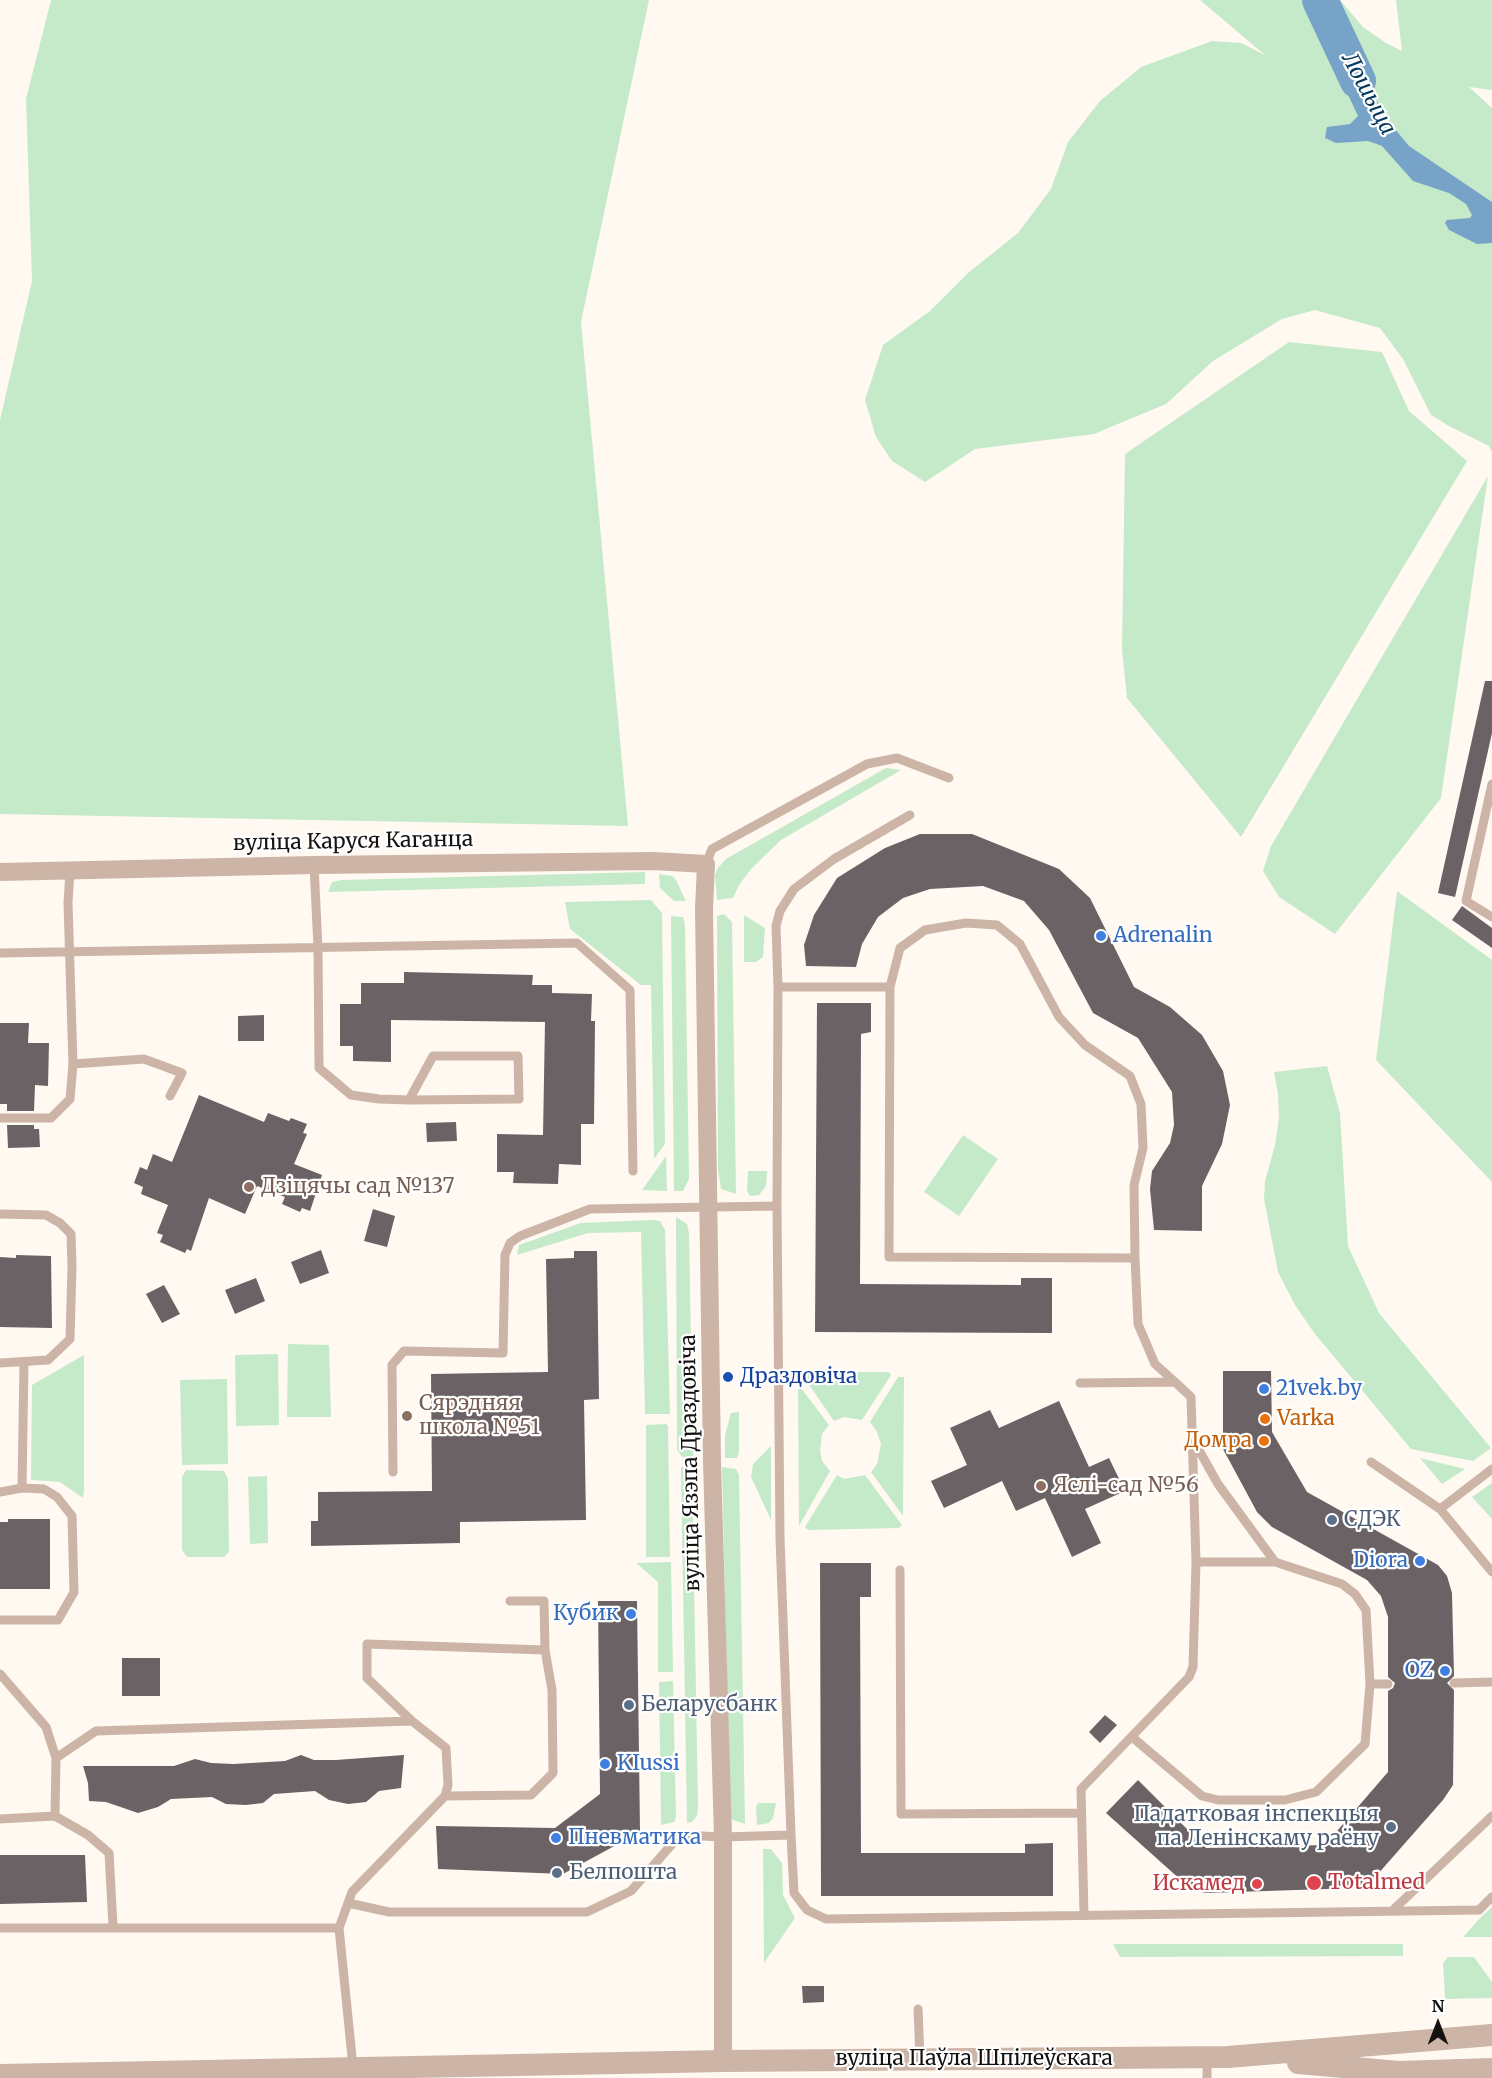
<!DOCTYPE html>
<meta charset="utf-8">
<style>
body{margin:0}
#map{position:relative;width:1492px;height:2078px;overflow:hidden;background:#fff9f1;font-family:Merriweather,serif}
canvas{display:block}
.north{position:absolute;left:1408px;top:1994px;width:60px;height:60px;-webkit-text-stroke:4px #fff;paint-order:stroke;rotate:0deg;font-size:16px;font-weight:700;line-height:24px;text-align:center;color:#141210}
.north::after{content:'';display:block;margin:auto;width:21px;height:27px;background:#141210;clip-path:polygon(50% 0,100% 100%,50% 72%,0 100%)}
</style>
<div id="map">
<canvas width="1492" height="2078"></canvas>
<div class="north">N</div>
</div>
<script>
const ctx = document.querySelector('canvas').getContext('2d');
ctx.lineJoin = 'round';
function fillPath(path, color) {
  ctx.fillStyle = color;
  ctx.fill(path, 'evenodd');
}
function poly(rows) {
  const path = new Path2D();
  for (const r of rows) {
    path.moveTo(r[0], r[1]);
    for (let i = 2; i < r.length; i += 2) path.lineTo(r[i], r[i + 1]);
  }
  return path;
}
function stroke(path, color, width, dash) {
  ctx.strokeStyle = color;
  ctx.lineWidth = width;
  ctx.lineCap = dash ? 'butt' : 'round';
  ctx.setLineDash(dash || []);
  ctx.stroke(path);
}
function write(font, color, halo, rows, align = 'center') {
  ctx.font = font + ' Merriweather,serif';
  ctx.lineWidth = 4.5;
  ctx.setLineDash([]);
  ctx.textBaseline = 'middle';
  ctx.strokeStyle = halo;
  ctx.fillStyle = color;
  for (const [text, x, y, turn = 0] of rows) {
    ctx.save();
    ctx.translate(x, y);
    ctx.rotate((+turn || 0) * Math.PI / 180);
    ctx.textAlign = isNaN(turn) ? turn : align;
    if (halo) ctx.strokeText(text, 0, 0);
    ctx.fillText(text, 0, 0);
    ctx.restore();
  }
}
fillPath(poly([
 [51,0,649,0,581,322,628,826,0,814,0,420,32,281,26,99],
 [1200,0,1340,0,1363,27,1386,43,1402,51,1396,0,1492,0,1492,90,1469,87,1492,108,1492,452,1489,446,1449,426,1431,415,1403,359,1380,328,1315,310,1282,319,1213,361,1166,404,1094,434,975,449,925,482,892,461,876,437,865,400,883,345,930,311,968,273,1018,233,1051,189,1068,142,1100,101,1141,67,1212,41,1241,43,1265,55],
 [1289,342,1382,352,1409,411,1467,461,1241,837,1127,698,1122,650,1125,454],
 [1488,476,1441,798,1335,934,1279,897,1263,871,1271,846],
 [886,768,901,770,781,840,751,869,739,885,733,898,717,900,715,876,717,869,726,859],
 [645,872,645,884,328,892,332,882,342,880],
 [659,874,672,876,676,880,686,901,674,901,660,888],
 [1397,891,1492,960,1492,1182,1376,1060],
 [651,900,662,913,665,1144,654,1159,651,985,641,985,570,929,565,902],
 [724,914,732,922,736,1194,721,1189,718,1170,717,916],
 [744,915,765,928,763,957,756,962,744,962],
 [671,916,683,917,685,925,689,1179,683,1191,674,1191],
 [1327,1066,1340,1113,1348,1246,1379,1313,1491,1448,1473,1461,1411,1449,1315,1334,1295,1305,1278,1272,1264,1199,1265,1181,1275,1145,1279,1117,1278,1094,1274,1072],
 [963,1135,998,1159,959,1216,924,1192],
 [666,1156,667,1191,642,1190],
 [748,1171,767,1171,766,1186,759,1195,750,1196,747,1191],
 [676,1217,687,1224,689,1233,693,1457,682,1457,677,1449],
 [653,1220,660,1221,665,1230,670,1414,645,1414,641,1232,588,1233,517,1255,519,1245,581,1223],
 [288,1344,329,1345,331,1417,287,1417],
 [278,1354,279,1425,236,1426,235,1355],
 [84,1355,84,1490,83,1498,60,1482,31,1480,32,1385],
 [805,1372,889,1372,891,1375,862,1420,844,1417,834,1421,803,1376],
 [898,1377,904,1377,903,1516,871,1472,877,1464,881,1444,877,1432,870,1422],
 [227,1379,228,1464,182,1465,180,1380],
 [798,1384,829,1425,822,1434,820,1451,822,1461,830,1471,799,1526],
 [739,1412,739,1452,737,1458,725,1458,725,1435,731,1413],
 [666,1424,668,1426,670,1557,646,1557,646,1425],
 [771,1446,771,1520,751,1477,753,1464],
 [1420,1458,1465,1469,1442,1484],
 [681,1467,692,1468,698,1807,697,1816,692,1822,687,1823],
 [722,1467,736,1469,739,1475,745,1824,730,1819],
 [186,1470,224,1471,228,1479,229,1552,224,1557,187,1557,182,1550,182,1477],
 [837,1475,844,1479,865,1475,902,1525,899,1528,808,1530,805,1527],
 [267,1476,268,1543,250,1544,248,1477],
 [1492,1483,1492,1519,1472,1497],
 [671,1562,673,1672,658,1672,658,1582,636,1563],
 [673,1681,676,1817,674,1822,661,1825,659,1682],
 [758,1803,776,1803,773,1818,769,1823,757,1825,756,1807],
 [763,1849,771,1849,782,1863,783,1895,795,1918,764,1963],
 [1492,1907,1492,1937,1463,1937,1479,1919],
 [1113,1944,1403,1944,1403,1956,1120,1957],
 [1448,1957,1474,1957,1492,1982,1492,1998,1445,1999,1443,1963]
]), '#c5eaca');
fillPath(poly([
 [1336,37,1341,38,1350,48,1385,117,1409,146,1492,202,1492,243,1477,244,1449,230,1445,223,1447,220,1470,218,1472,215,1466,204,1449,193,1413,181,1382,146,1368,141,1336,143,1325,138,1327,127,1350,124,1358,116,1329,54,1329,42]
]), '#78a3c8');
stroke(poly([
 [1320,0,1358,81]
]), '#78a3c8', 36);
fillPath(poly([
 [1485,681,1492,681,1492,733,1455,897,1438,893],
 [920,834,972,834,1059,869,1090,898,1134,987,1170,1007,1202,1035,1223,1071,1230,1105,1222,1144,1202,1186,1202,1231,1154,1230,1150,1189,1152,1171,1170,1143,1174,1125,1172,1092,1138,1038,1093,1013,1049,930,1024,901,983,886,930,889,903,898,878,917,862,944,856,967,806,966,804,945,814,915,837,878,885,848],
 [1462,906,1492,928,1492,948,1452,920],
 [404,972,533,975,532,985,552,985,552,993,592,994,591,1021,595,1021,594,1124,581,1124,581,1165,559,1164,558,1184,513,1183,514,1172,497,1172,497,1134,543,1135,545,1022,391,1020,391,1062,353,1061,353,1046,340,1046,340,1004,361,1004,361,983,404,983],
 [817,1003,871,1003,871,1032,861,1034,860,1284,1021,1285,1021,1278,1052,1278,1052,1333,815,1332],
 [264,1015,264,1041,238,1041,238,1016],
 [0,1023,29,1023,28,1043,49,1043,48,1086,35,1085,34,1111,7,1111,7,1104,0,1104],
 [199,1095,264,1122,268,1113,289,1121,291,1118,307,1124,303,1133,307,1134,294,1164,322,1175,310,1211,302,1208,300,1212,282,1204,285,1197,257,1186,245,1214,209,1198,191,1251,187,1249,185,1253,160,1242,163,1235,157,1233,168,1205,141,1194,143,1187,134,1183,140,1167,147,1170,153,1154,172,1162],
 [456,1122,457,1141,427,1142,426,1123],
 [7,1125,34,1125,34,1129,39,1129,40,1147,8,1148],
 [373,1209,395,1216,387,1247,364,1241],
 [321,1250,329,1273,300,1284,291,1262],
 [574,1251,597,1251,599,1399,584,1400,586,1520,460,1522,460,1543,311,1546,311,1521,318,1521,318,1492,432,1491,431,1374,548,1372,546,1259,574,1258],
 [16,1255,51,1256,52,1328,0,1327,0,1257,16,1258],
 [256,1278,265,1301,235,1314,225,1290],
 [164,1285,180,1314,162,1323,146,1294],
 [1223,1371,1271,1371,1272,1432,1307,1492,1438,1565,1447,1576,1452,1593,1454,1676,1447,1683,1454,1690,1453,1785,1443,1800,1377,1875,1356,1888,1206,1893,1192,1890,1106,1813,1138,1780,1206,1848,1325,1845,1388,1772,1388,1691,1393,1688,1395,1683,1388,1677,1388,1617,1381,1596,1367,1580,1272,1527,1257,1512,1223,1449],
 [1059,1401,1089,1467,1109,1458,1125,1491,1085,1509,1101,1543,1072,1557,1045,1498,1016,1511,1002,1481,944,1508,931,1481,967,1465,950,1428,990,1410,999,1428],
 [8,1519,50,1519,50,1589,0,1589,0,1522,8,1522],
 [820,1563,871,1563,871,1597,860,1597,861,1853,1025,1853,1025,1844,1053,1843,1053,1896,821,1896],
 [598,1601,637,1601,640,1832,563,1874,438,1869,436,1826,555,1828,600,1794],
 [122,1658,160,1658,160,1696,122,1696],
 [1105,1715,1117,1725,1100,1743,1089,1732],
 [301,1755,314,1760,336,1760,404,1755,401,1788,379,1791,366,1802,348,1804,329,1800,315,1791,274,1794,263,1803,246,1805,226,1804,212,1797,171,1799,158,1807,138,1813,106,1802,89,1801,88,1783,83,1766,174,1766,195,1759,211,1763,234,1764,285,1761],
 [0,1855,85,1855,87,1902,0,1904],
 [802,1986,824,1986,824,2002,803,2003]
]), '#6a6265');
stroke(poly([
 [1492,784,1466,901,1492,917],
 [706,864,712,849,867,764,897,758,949,778],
 [314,865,318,948,319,1068,351,1095,379,1099,409,1100,519,1099,518,1056,433,1056,409,1100],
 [0,953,577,943,630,990,633,1171],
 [778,987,890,987,889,1257,1135,1258,1134,1185,1143,1148,1141,1104,1130,1076,1085,1045,1059,1017,1020,944,997,925,966,923,925,930,900,948,890,987],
 [73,1064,144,1059,182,1073,170,1096],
 [0,1118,51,1118,70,1099,73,1064,68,903,70,871],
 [777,1206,778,987,776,926,780,911,794,889,834,859,910,815],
 [0,1214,46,1215,60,1223,71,1234,72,1266,70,1339,48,1360,0,1363],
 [1135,1258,1138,1324,1155,1364,1175,1382],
 [1080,1383,1175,1382,1191,1397,1196,1562,1193,1667,1189,1677,1081,1789,1084,1914],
 [1371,1462,1440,1509],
 [1492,1469,1440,1509,1492,1572],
 [393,1472,392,1365,404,1351,503,1353,505,1255,510,1243,520,1236,590,1209,777,1206,780,1538,791,1835,794,1893,807,1910,826,1919,1479,1910,1492,1897],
 [22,1488,24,1362],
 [0,1492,22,1488,44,1489,57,1497,72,1516,74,1592,58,1620,0,1620],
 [1196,1562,1275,1562],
 [900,1570,901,1814,1081,1813],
 [0,1674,46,1727,56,1758],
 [1454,1683,1492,1682],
 [1370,1684,1388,1684],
 [412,1721,367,1678,367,1644,545,1650],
 [1132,1737,1202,1796,1218,1800,1285,1800,1316,1792,1365,1744,1370,1684,1366,1610,1355,1594,1342,1584,1275,1562,1218,1484,1195,1443],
 [445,1796,531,1795,553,1773,552,1690,545,1650,544,1601,510,1601],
 [0,1819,55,1816],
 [348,1903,389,1912,587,1912,631,1891,680,1835,723,1837,791,1835],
 [1392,1911,1492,1816],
 [113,1926,109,1853,88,1835,55,1816,56,1758,96,1731,412,1721,446,1748,448,1785,445,1796,352,1892,339,1928,353,2067],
 [0,1928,339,1928],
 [918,2009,920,2059],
 [1207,2057,1207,2078]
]), '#ccb5a7', 9);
stroke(poly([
 [0,872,314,865,653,861,706,864,704,909,712,1462,723,1837,723,2061]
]), '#ccb5a7', 18);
stroke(poly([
 [1298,2063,1399,2072,1492,2069],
 [0,2075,723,2061,1228,2057,1492,2035]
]), '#ccb5a7', 22);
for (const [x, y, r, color] of [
 [1101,936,6,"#3f7fe0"],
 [249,1187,6,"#8d6e63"],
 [728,1377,6,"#1a4fb4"],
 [1264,1389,6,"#3f7fe0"],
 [407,1416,6,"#8d6e63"],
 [1265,1419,6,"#e8710a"],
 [1264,1441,6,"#e8710a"],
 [1041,1486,6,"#8d6e63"],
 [1332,1520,6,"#5c6f8a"],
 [1420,1561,6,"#3f7fe0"],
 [631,1614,6,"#3f7fe0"],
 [1445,1671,6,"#3f7fe0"],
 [629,1705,6,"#5c6f8a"],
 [605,1764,6,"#3f7fe0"],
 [1391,1827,6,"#5c6f8a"],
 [556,1838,6,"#3f7fe0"],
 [557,1873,6,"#5c6f8a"],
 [1314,1883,8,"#e0444e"],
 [1257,1884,6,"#e0444e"]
]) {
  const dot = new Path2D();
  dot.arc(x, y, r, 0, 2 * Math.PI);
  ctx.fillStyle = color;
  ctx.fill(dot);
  stroke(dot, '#fff', 2);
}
write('21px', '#141210', '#fff', [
 ["вуліца Каруся Каганца",353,842,-1],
 ["вуліца Язэпа Драздовіча",691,1463,-91],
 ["вуліца Паўла Шпілеўскага",974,2059]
]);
write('21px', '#366cbe', '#fff', [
 ["Adrenalin",1113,936],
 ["21vek.by",1276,1389],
 ["Diora",1408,1561,"right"],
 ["Кубик",619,1614,"right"],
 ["OZ",1433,1671,"right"],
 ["KIussi",617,1764],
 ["Пневматика",568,1838]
], 'left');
write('21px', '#785e54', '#fff', [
 ["Дзіцячы сад №137",261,1187],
 ["Сярэдняя",419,1404],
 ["школа №51",419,1428],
 ["Яслі-сад №56",1053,1486]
], 'left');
write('21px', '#164399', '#fff', [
 ["Драздовіча",740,1377]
], 'left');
write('21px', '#c56008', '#fff', [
 ["Varka",1277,1419],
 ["Домра",1252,1441,"right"]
], 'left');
write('21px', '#4e5e75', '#fff', [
 ["СДЭК",1344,1520],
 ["Беларусбанк",641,1705],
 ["Падатковая інспекцыя",1379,1815,"right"],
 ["па Ленінскаму раёну",1379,1839,"right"],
 ["Белпошта",569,1873]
], 'left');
write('21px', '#be3a42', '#fff', [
 ["Totalmed",1328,1883],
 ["Искамед",1245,1884,"right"]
], 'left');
write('italic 22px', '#04395d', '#fff', [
 ["Лошыца",1368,94,62]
]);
</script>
